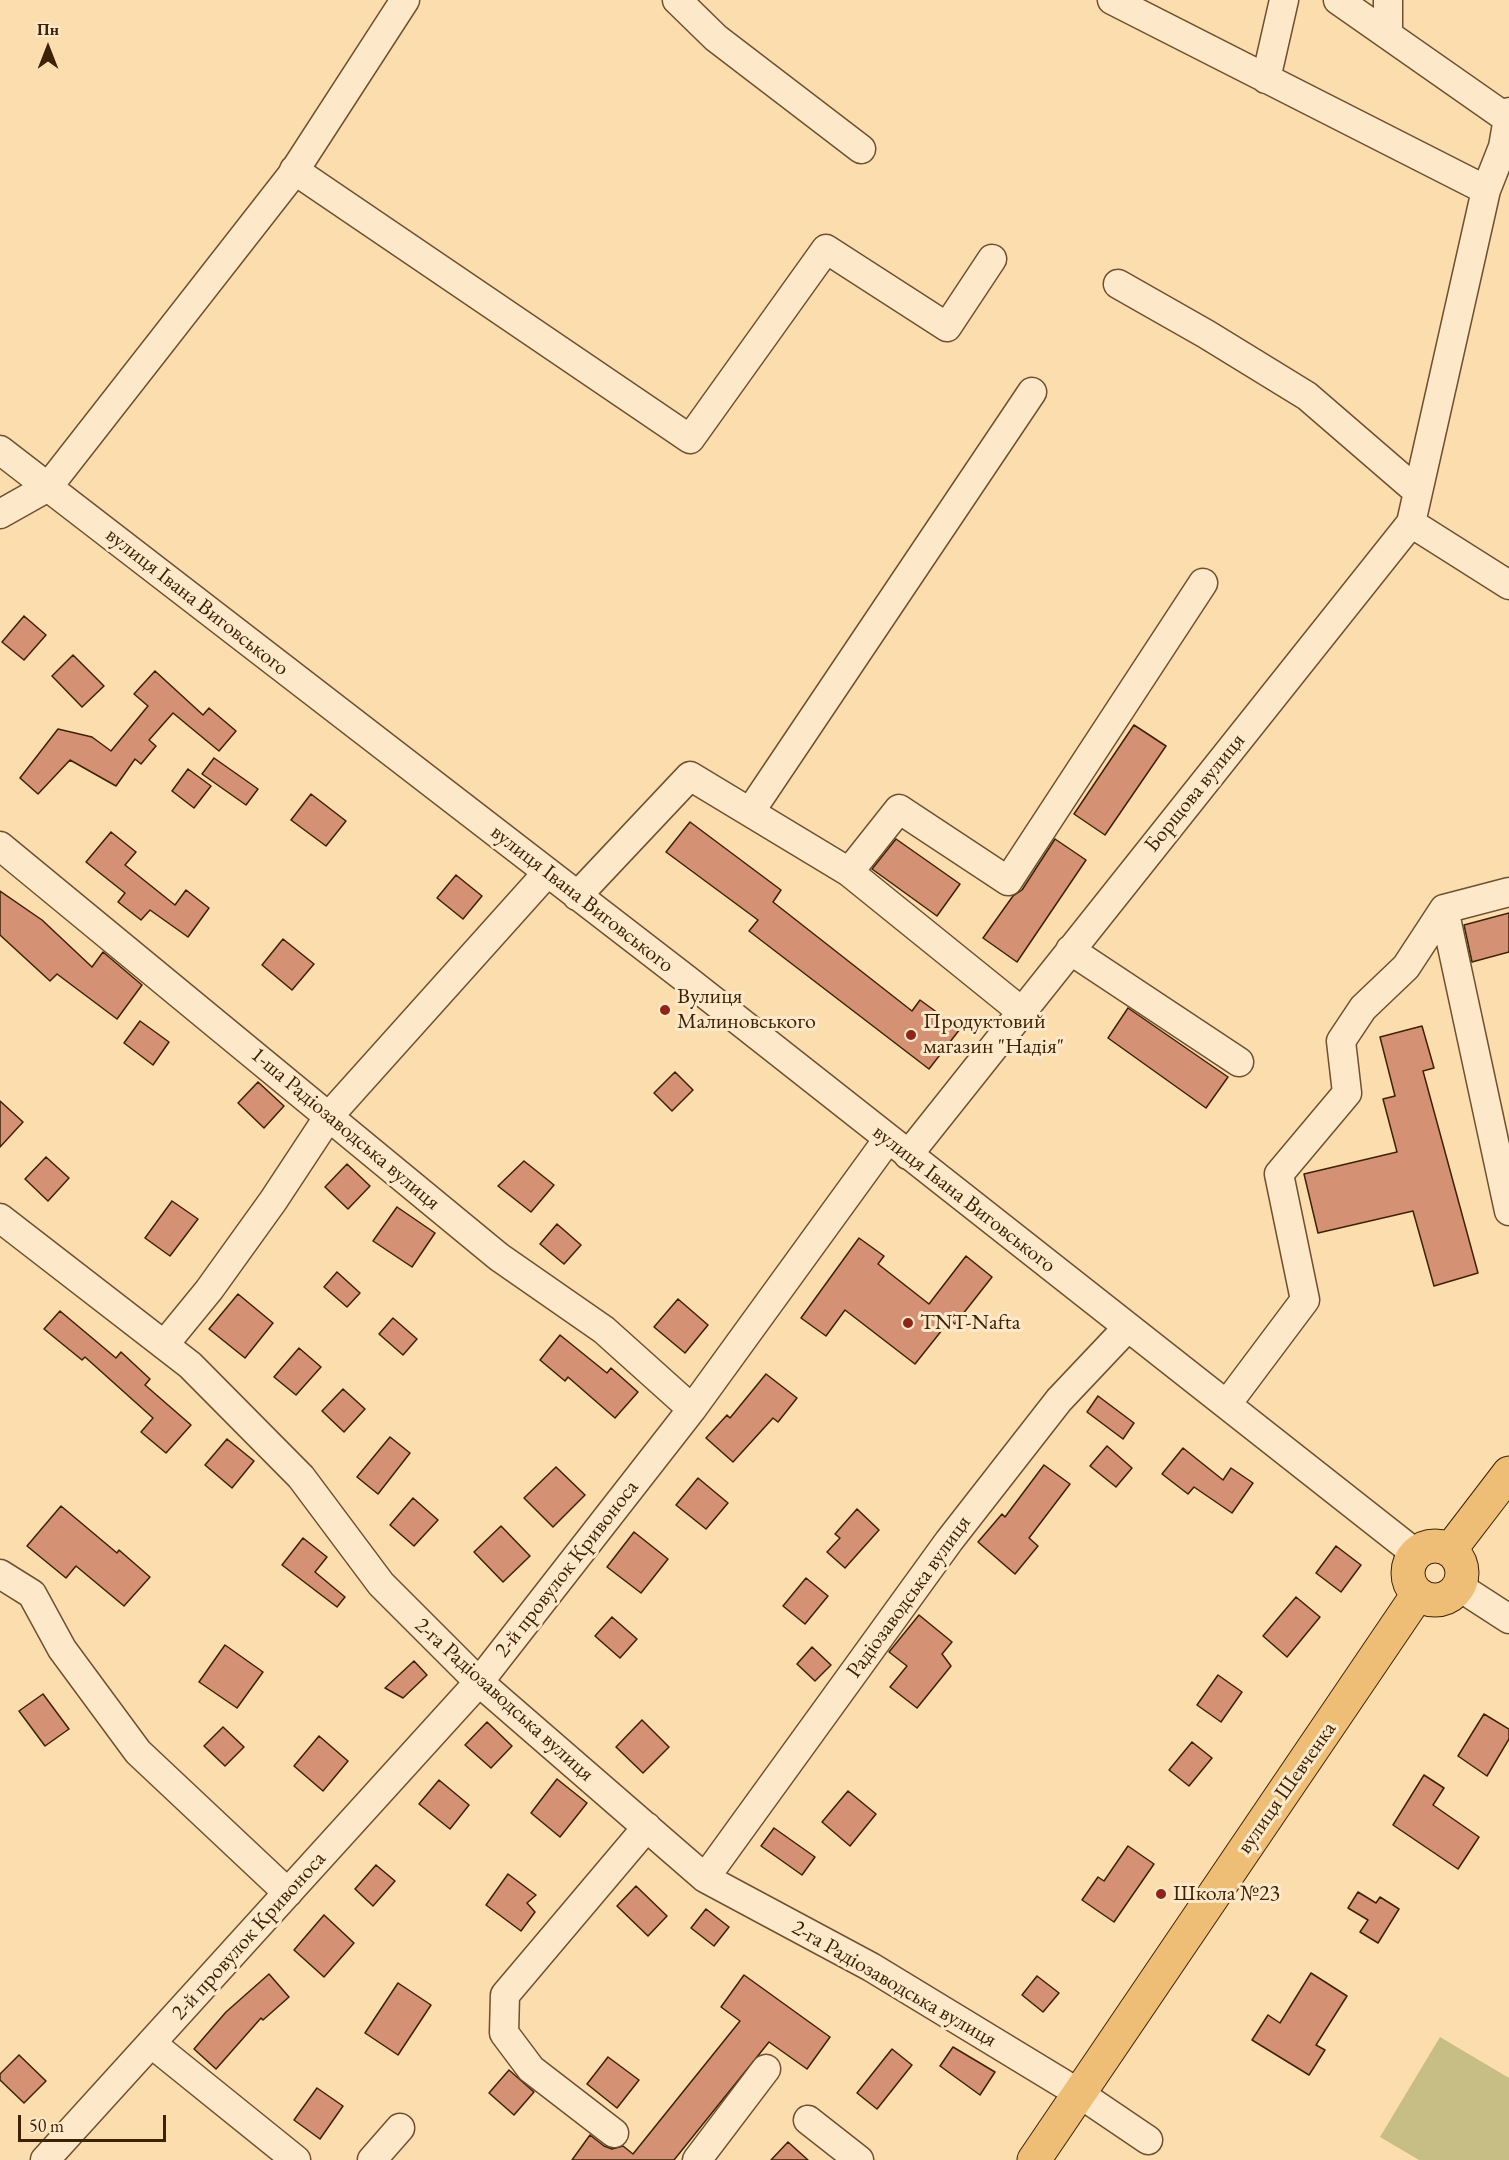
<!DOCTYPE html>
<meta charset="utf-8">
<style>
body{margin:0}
#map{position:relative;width:1509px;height:2160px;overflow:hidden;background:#fcddae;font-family:"EB Garamond",serif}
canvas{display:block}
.north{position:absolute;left:18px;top:18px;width:60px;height:60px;-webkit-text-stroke:4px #fde9ca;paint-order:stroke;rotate:0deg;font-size:16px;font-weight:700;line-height:24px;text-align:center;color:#3e2206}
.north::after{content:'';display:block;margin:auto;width:21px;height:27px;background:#3e2206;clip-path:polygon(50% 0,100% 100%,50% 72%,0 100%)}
.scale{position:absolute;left:18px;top:2115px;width:148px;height:27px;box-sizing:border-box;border:3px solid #3e2206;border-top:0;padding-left:8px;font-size:18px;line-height:21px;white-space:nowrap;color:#3e2206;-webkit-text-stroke:4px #fde9ca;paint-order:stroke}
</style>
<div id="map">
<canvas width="1509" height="2160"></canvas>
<div class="north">Пн</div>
<div class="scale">50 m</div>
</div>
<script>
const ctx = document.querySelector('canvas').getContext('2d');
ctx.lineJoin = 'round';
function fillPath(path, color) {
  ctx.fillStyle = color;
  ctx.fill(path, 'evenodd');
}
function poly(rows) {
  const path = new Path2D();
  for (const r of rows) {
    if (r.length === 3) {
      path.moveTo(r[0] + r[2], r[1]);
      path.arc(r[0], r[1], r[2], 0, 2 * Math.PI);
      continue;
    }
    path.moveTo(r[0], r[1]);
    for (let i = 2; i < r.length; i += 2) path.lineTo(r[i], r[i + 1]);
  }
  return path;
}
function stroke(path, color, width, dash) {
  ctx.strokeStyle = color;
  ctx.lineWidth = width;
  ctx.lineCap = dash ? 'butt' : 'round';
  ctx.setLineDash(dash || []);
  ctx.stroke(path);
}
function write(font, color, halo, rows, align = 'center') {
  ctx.font = font + ' "EB Garamond",serif';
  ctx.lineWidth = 6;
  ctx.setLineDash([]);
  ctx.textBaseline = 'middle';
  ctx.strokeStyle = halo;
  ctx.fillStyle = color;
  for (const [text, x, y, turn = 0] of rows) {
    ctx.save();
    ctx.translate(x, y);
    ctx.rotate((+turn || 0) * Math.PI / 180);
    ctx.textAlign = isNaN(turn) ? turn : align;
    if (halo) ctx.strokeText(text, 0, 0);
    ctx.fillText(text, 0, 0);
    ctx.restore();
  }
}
fillPath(poly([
 [1440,2037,1509,2078,1509,2160,1419,2160,1380,2137]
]), '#c7be85');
const building = poly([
 [24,616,46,635,24,660,2,642,24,616],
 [73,655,104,686,82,707,52,676,73,655],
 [155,671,203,715,209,708,236,731,219,751,173,713,149,740,156,746,141,764,135,759,116,786,70,760,38,794,20,778,58,729,92,737,111,751,148,706,134,694,155,671],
 [1134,725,1166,746,1105,835,1074,814,1134,725],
 [214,758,258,789,246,805,202,774,214,758],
 [188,769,211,786,194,808,172,791,188,769],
 [311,794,346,821,326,846,291,820,311,794],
 [690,822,781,890,773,902,912,1011,920,1000,960,1029,929,1069,749,931,758,920,666,852,690,822],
 [111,832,136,852,125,865,175,905,186,890,209,908,188,937,150,910,141,920,118,902,125,893,86,862,111,832],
 [896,839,960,884,937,916,872,869,896,839],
 [1055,839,1086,860,1017,962,983,938,1013,896,1022,890,1055,839],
 [456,875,482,896,463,919,437,898,456,875],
 [0,891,42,920,92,967,103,952,142,985,117,1019,57,974,50,981,0,935,0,891],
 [1509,913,1509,952,1472,962,1464,925,1509,913],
 [283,939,314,964,292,990,262,965,283,939],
 [1128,1008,1228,1077,1206,1108,1108,1038,1128,1008],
 [140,1021,169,1042,153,1065,124,1043,140,1021],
 [1422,1026,1434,1068,1423,1071,1478,1273,1434,1286,1413,1211,1318,1233,1304,1174,1397,1152,1383,1099,1395,1096,1380,1037,1422,1026],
 [675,1072,693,1090,672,1111,654,1093,675,1072],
 [258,1082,284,1106,264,1128,238,1103,258,1082],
 [0,1101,23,1122,0,1147,0,1101],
 [46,1157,69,1178,48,1201,25,1179,46,1157],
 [524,1161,554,1185,531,1212,498,1186,524,1161],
 [347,1164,370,1186,348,1209,325,1187,347,1164],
 [172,1201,198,1219,170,1256,145,1238,172,1201],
 [397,1207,435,1233,412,1267,373,1241,397,1207],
 [557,1224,581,1245,564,1264,540,1244,557,1224],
 [859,1238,884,1256,878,1264,929,1304,966,1256,992,1277,955,1324,950,1320,915,1364,845,1310,826,1336,801,1318,859,1238],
 [337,1272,360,1293,347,1307,324,1287,337,1272],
 [238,1294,273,1323,245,1358,209,1329,238,1294],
 [678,1299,708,1325,685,1353,654,1327,678,1299],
 [60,1311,116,1358,121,1352,150,1379,145,1385,191,1425,166,1453,141,1432,153,1418,85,1357,82,1360,44,1329,60,1311],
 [393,1318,417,1339,403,1355,379,1334,393,1318],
 [560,1335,607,1373,611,1368,638,1392,615,1418,568,1377,565,1381,540,1360,560,1335],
 [299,1348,321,1367,296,1395,274,1377,299,1348],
 [766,1374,797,1398,778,1422,773,1418,733,1462,706,1438,727,1415,730,1418,766,1374],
 [343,1389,365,1409,344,1432,322,1411,343,1389],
 [1098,1396,1134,1423,1123,1439,1087,1412,1098,1396],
 [390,1437,410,1453,378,1494,357,1477,390,1437],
 [227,1439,254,1461,232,1488,205,1465,227,1439],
 [1107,1446,1132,1468,1116,1487,1090,1466,1107,1446],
 [1183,1448,1223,1480,1231,1468,1253,1483,1232,1513,1194,1487,1188,1494,1162,1474,1183,1448],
 [1044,1465,1070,1484,1029,1538,1038,1546,1015,1574,978,1542,1002,1514,1005,1517,1044,1465],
 [556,1467,585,1495,553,1527,524,1498,556,1467],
 [698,1478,728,1503,706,1529,676,1505,698,1478],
 [413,1498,438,1520,414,1546,390,1525,413,1498],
 [61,1506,117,1553,119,1550,150,1577,124,1606,76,1566,66,1578,27,1546,61,1506],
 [857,1509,879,1530,845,1568,827,1552,840,1538,835,1534,857,1509],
 [501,1526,530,1556,503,1582,474,1552,501,1526],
 [634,1532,668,1559,641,1593,607,1567,634,1532],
 [303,1538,327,1557,315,1572,345,1597,337,1607,282,1565,303,1538],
 [1336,1546,1361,1565,1341,1592,1316,1573,1336,1546],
 [806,1578,828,1596,805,1624,783,1606,806,1578],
 [1296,1597,1320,1617,1287,1657,1263,1636,1296,1597],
 [919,1615,952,1642,942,1654,951,1666,917,1708,890,1687,907,1666,889,1652,919,1615],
 [612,1617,637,1639,620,1658,595,1636,612,1617],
 [225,1645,263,1672,237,1708,199,1682,225,1645],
 [812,1647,831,1665,815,1681,797,1664,812,1647],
 [414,1661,427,1675,403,1698,385,1688,414,1661],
 [1218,1675,1242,1692,1221,1722,1197,1705,1218,1675],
 [43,1694,69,1729,45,1746,19,1711,43,1694],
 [1484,1714,1509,1729,1509,1739,1487,1776,1458,1756,1484,1714],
 [642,1720,669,1747,643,1773,616,1747,642,1720],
 [487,1722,512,1746,491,1768,465,1745,487,1722],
 [223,1727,244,1747,225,1766,204,1746,223,1727],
 [319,1736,348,1761,323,1791,294,1766,319,1736],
 [1192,1742,1212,1758,1189,1786,1169,1770,1192,1742],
 [1424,1775,1444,1788,1433,1805,1479,1837,1458,1869,1393,1825,1424,1775],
 [557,1779,587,1803,560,1837,531,1813,557,1779],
 [439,1780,469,1805,450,1829,419,1804,439,1780],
 [848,1791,876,1814,850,1846,822,1822,848,1791],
 [774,1828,815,1857,802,1875,761,1846,774,1828],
 [1128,1846,1154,1864,1114,1922,1082,1900,1098,1877,1104,1881,1128,1846],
 [376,1865,395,1881,373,1906,355,1889,376,1865],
 [508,1874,536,1895,527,1903,535,1912,521,1931,486,1905,508,1874],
 [636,1886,667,1916,648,1936,617,1906,636,1886],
 [1358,1892,1376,1903,1380,1897,1399,1909,1378,1943,1360,1932,1368,1920,1348,1908,1358,1892],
 [706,1909,729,1927,714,1946,691,1928,706,1909],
 [324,1915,354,1943,324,1977,294,1950,324,1915],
 [1311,1973,1347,1996,1316,2045,1325,2050,1309,2075,1252,2040,1268,2015,1280,2023,1311,1973],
 [269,1974,289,1997,263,2020,261,2018,216,2069,194,2049,226,2012,269,1974],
 [744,1975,830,2037,807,2069,769,2042,674,2160,572,2160,590,2135,604,2146,612,2149,623,2146,633,2154,740,2021,721,2007,744,1975],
 [1037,1976,1059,1993,1043,2012,1022,1995,1037,1976],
 [398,1983,431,2005,398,2055,365,2033,398,1983],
 [953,2047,995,2072,980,2095,940,2066,953,2047],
 [892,2049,912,2065,877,2109,857,2093,892,2049],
 [19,2055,46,2081,24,2103,0,2080,0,2074,19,2055],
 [608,2057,639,2080,617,2108,587,2084,608,2057],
 [509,2070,534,2092,514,2115,489,2093,509,2070],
 [317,2088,343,2106,320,2139,294,2120,317,2088],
 [788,2142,808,2160,771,2160,788,2142]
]);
fillPath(building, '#d59174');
stroke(building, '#3e2206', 1.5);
const minor = poly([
 [677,0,716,38,861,149],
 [1112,0,1486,190],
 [1338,0,1508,119],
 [1388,35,1388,0],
 [1266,79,1284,0],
 [294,170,690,439,826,249,947,327,992,259],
 [1118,284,1206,334,1307,396,1417,491],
 [0,450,686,979,1415,1553],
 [0,514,48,487,291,176,405,0],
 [1411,523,1486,190,1503,147,1509,112],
 [750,812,1032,392],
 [0,846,499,1257,604,1330,692,1409],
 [849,872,1021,1011],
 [1509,892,1444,909,1509,1211],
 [577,896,690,776,849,872,899,809,1008,881,1203,583],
 [1070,950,1239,1062],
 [908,1155,1411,523,1509,585],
 [0,1218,190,1365,301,1477,381,1584,479,1682,705,1878,871,1967,1080,2094,1148,2140],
 [164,1345,209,1290,273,1201,329,1116,547,873],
 [1227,1404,1305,1300,1279,1174,1347,1093,1341,1041,1363,1008,1406,967,1444,909],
 [0,1574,32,1594,62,1649,138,1752,288,1893],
 [1458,1586,1509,1619],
 [705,1878,949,1541,1059,1400,1128,1327],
 [151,2043,296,2160],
 [808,2120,859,2160],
 [614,2133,531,2069,504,2033,505,1995,647,1827],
 [45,2160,479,1682,692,1409,888,1139],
 [372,2160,400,2128],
 [697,2160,766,2069]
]);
const major = poly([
 [1435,1573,27],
 [1450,1550,1509,1473],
 [1034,2160,1418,1594]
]);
stroke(minor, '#6e5130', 31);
stroke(major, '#3e2206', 35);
stroke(minor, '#fde9ca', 28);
stroke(major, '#eebe77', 33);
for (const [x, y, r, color] of [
 [665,1010,6,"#8f2418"],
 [911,1035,6,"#8f2418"],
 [908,1323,6,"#8f2418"],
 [1161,1894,6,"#8f2418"]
]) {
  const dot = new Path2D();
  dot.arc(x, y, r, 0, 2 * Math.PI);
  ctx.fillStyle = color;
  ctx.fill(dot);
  stroke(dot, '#fde9ca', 2);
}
write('22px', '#3e2206', '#fde9ca', [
 ["вулиця Івана Виговського",197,602,38],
 ["Борщова вулиця",1195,793,-51],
 ["вулиця Івана Виговського",582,899,38],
 ["1-ша Радіозаводська вулиця",345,1129,40],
 ["вулиця Івана Виговського",964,1199,38],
 ["2-й провулок Кривоноса",567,1569,-52],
 ["Радіозаводська вулиця",909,1597,-54],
 ["2-га Радіозаводська вулиця",504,1700,42],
 ["вулиця Шевченка",1287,1788,-55],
 ["2-й провулок Кривоноса",249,1936,-48],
 ["2-га Радіозаводська вулиця",894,1984,30]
]);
write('22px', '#3e2206', '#fde9ca', [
 ["Вулиця",677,997],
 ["Малиновського",677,1022],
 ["Продуктовий",923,1022],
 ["магазин \"Надія\"",923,1047],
 ["TNT-Nafta",920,1323],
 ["Школа №23",1173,1894]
], 'left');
</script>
